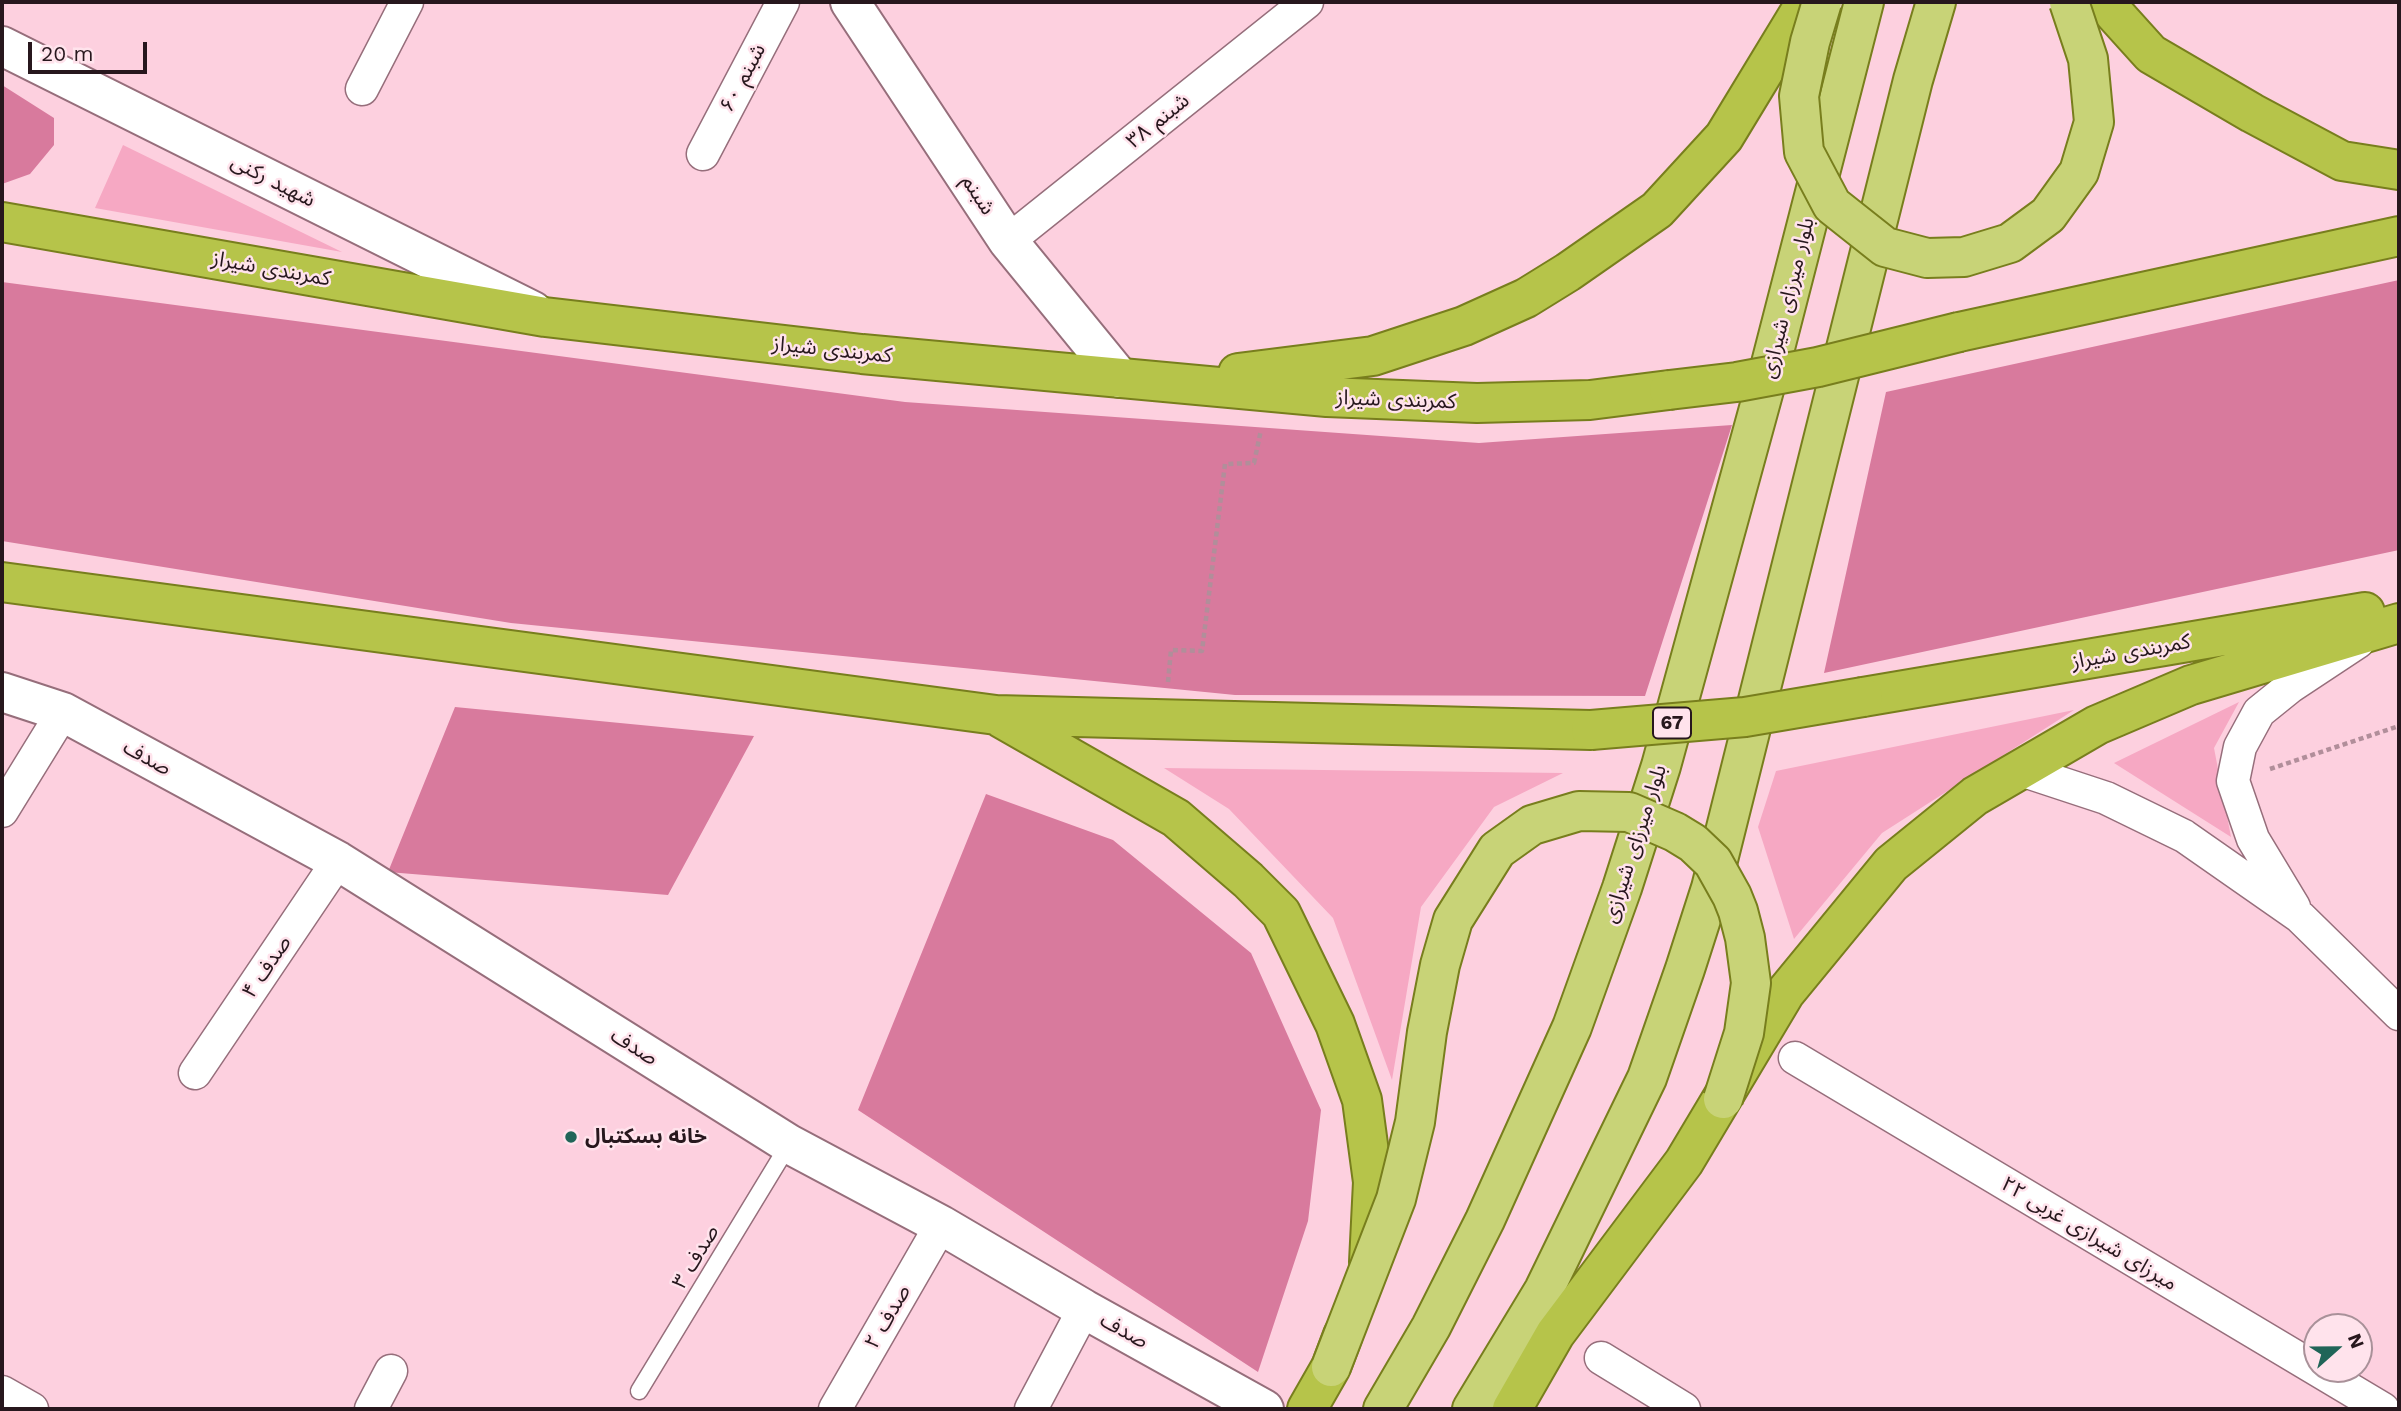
<!DOCTYPE html>
<meta charset="utf-8">
<style>
body{margin:0}
#map{position:relative;width:2401px;height:1411px;overflow:hidden;background:#fdd0df;font-family:"Work Sans",sans-serif}
canvas{display:block}
.frame{position:absolute;inset:0;border:4px solid #27171d;pointer-events:none}
.north{position:absolute;left:2303px;top:1313px;width:70px;height:70px;box-sizing:border-box;background:#ffe3ec;border:2px solid #a99199;border-radius:50%;rotate:69deg;font-size:19px;font-weight:700;line-height:28px;text-align:center;color:#27171d}
.north::after{content:'';display:block;margin:auto;width:24px;height:32px;background:#206558;clip-path:polygon(50% 0,100% 100%,50% 72%,0 100%)}
.scale{position:absolute;left:28px;top:42px;width:119px;height:32px;box-sizing:border-box;border:4px solid #27171d;border-top:0;padding-left:9px;font-size:21px;line-height:24px;white-space:nowrap;color:#27171d;-webkit-text-stroke:5px #ffe3ec;paint-order:stroke}
</style>
<div id="map">
<canvas width="2401" height="1411"></canvas>
<div class="frame"></div>
<div class="north">N</div>
<div class="scale">20 m</div>
</div>
<script>
const ctx = document.querySelector('canvas').getContext('2d');
ctx.lineJoin = 'round';
function fillPath(path, color) {
  ctx.fillStyle = color;
  ctx.fill(path, 'evenodd');
}
function poly(rows) {
  const path = new Path2D();
  for (const r of rows) {
    path.moveTo(r[0], r[1]);
    for (let i = 2; i < r.length; i += 2) path.lineTo(r[i], r[i + 1]);
  }
  return path;
}
function stroke(path, color, width, dash) {
  ctx.strokeStyle = color;
  ctx.lineWidth = width;
  ctx.lineCap = dash ? 'butt' : 'round';
  ctx.setLineDash(dash || []);
  ctx.stroke(path);
}
function write(font, color, halo, rows, align = 'center') {
  ctx.font = font + ' "Work Sans","Noto Sans Arabic",sans-serif';
  ctx.lineWidth = 5;
  ctx.setLineDash([]);
  ctx.textBaseline = 'middle';
  ctx.strokeStyle = halo;
  ctx.fillStyle = color;
  for (const [text, x, y, turn = 0] of rows) {
    ctx.save();
    ctx.translate(x, y);
    ctx.rotate((+turn || 0) * Math.PI / 180);
    ctx.textAlign = isNaN(turn) ? turn : align;
    if (halo) ctx.strokeText(text, 0, 0);
    ctx.fillText(text, 0, 0);
    ctx.restore();
  }
}
fillPath(poly([
 [123,145,342,252,95,208],
 [2239,702,2214,748,2231,837,2114,763],
 [2074,710,1882,833,1794,939,1758,827,1776,771],
 [1164,768,1563,773,1494,807,1421,907,1392,1080,1333,918,1229,809]
]), '#f6a8c3');
fillPath(poly([
 [2,85,54,118,54,145,30,174,2,184],
 [2399,280,2399,550,1824,673,1886,392],
 [2,282,905,402,1479,443,1732,425,1645,696,1235,695,511,623,2,541],
 [455,707,754,736,668,895,388,872],
 [986,794,1113,840,1251,953,1321,1110,1308,1221,1258,1372,858,1110]
]), '#d87a9d');
const service = poly([
 [639,1391,789,1144]
]);
const minor = poly([
 [362,89,407,2],
 [703,154,783,2],
 [1008,241,1307,2],
 [2021,770,2106,798,2184,836,2300,917,2399,1014],
 [2,811,63,712],
 [2294,907,2253,839,2233,781,2240,747,2259,712,2290,687,2358,642],
 [1795,1058,2383,1409],
 [195,1073,338,861],
 [1601,1358,1684,1409],
 [2,1392,32,1409],
 [371,1409,391,1371],
 [835,1409,941,1225],
 [1031,1409,1084,1309]
]);
const tertiary = poly([
 [850,2,1008,241,1120,378],
 [2,46,533,311],
 [2,692,63,712,338,861,789,1144,941,1225,1084,1309,1264,1409]
]);
const primary = poly([
 [1383,1409,1431,1327,1485,1220,1572,1027,1622,888,1661,766,1767,379,1864,2],
 [1472,1409,1544,1290,1647,1078,1685,969,1711,888,1913,80,1936,2]
]);
const trunk = poly([
 [2104,2,2151,54,2252,113,2342,161,2399,170],
 [2,222,545,317,862,354,1327,397,1477,403,1590,400,1669,390],
 [1959,332,2399,236],
 [1238,373,1373,356,1464,326,1526,298,1568,272,1657,210,1724,137,1806,2],
 [2,582,996,715,1591,730],
 [1863,697,2365,612],
 [1001,718,1176,818,1248,880,1281,913,1335,1024,1362,1100,1373,1182,1369,1262],
 [1307,1409,1331,1367,1343,1335],
 [1512,1409,1555,1334,1684,1162,1785,993,1891,864,1975,796,2097,725,2191,685,2399,623]
]);
stroke(service, '#966e7b', 19);
stroke(minor, '#966e7b', 35);
stroke(tertiary, '#966e7b', 42);
stroke(primary, '#787e1d', 42);
stroke(trunk, '#787e1d', 42);
stroke(poly([
 [1168,682,1171,650,1202,651,1225,464,1254,463,1261,430],
 [2270,769,2399,726]
]), '#b18e9a', 4.5, [5, 3.5]);
stroke(service, '#fff', 16);
stroke(minor, '#fff', 32);
stroke(tertiary, '#fff', 38);
stroke(primary, '#c8d377', 38);
stroke(trunk, '#b6c44a', 38);
const primaryBridge = poly([
 [1822,2,1810,42,1799,96,1804,152,1832,205,1885,247,1927,258,1964,257,2010,243,2048,215,2079,172,2094,122,2088,59,2069,2],
 [1331,1367,1396,1199,1415,1122,1427,1032,1440,965,1453,920,1497,850,1532,825,1579,811,1629,812,1675,832,1693,843,1713,862,1732,896,1738,911,1745,938,1751,983,1744,1033,1723,1099]
]);
const trunkBridge = poly([
 [1669,390,1737,382,1818,367,1959,332],
 [1591,730,1745,717,1863,697]
]);
stroke(primaryBridge, '#787e1d', 42, []);
stroke(trunkBridge, '#787e1d', 42, []);
stroke(primaryBridge, '#c8d377', 38);
stroke(trunkBridge, '#b6c44a', 38);
for (const [x, y, r, color] of [
 [571,1137,7,"#206558"]
]) {
  const dot = new Path2D();
  dot.arc(x, y, r, 0, 2 * Math.PI);
  ctx.fillStyle = color;
  ctx.fill(dot);
  stroke(dot, '#ffe3ec', 2.5);
}
for (const [x, y, w] of [
 [1672,723,38]
]) {
  const box = new Path2D();
  box.roundRect(x - w / 2, y - 15.5, w, 31, 5);
  ctx.fillStyle = '#ffe3ec';
  ctx.fill(box);
  stroke(box, '#27171d', 2);
}
write('bold 19px', '#27171d', null, [
 ["67",1672,723]
]);
write('21px', '#27171d', '#ffe3ec', [
 ["۶۰ شبنم",743,78,-62],
 ["شبنم ۳۸",1158,121,-39],
 ["شهید رکنی",273,181,27],
 ["شبنم",978,195,57],
 ["کمربندی شیراز",271,269,10],
 ["بلوار میرزای شیرازی",1788,298,-76],
 ["کمربندی شیراز",832,350,6],
 ["کمربندی شیراز",1396,400,2],
 ["کمربندی شیراز",2131,652,-10],
 ["صدف",147,758,29],
 ["بلوار میرزای شیرازی",1635,844,-72],
 ["۴ صدف",267,967,-56],
 ["صدف",634,1047,32],
 ["۲۲ میرزای شیرازی غربی",2089,1234,31],
 ["صدف ۳",696,1257,-59],
 ["۲ صدف",888,1317,-60],
 ["صدف",1124,1331,29]
]);
write('bold 21px', '#27171d', '#ffe3ec', [
 ["خانه بسکتبال",585,1137]
], 'left');
</script>
